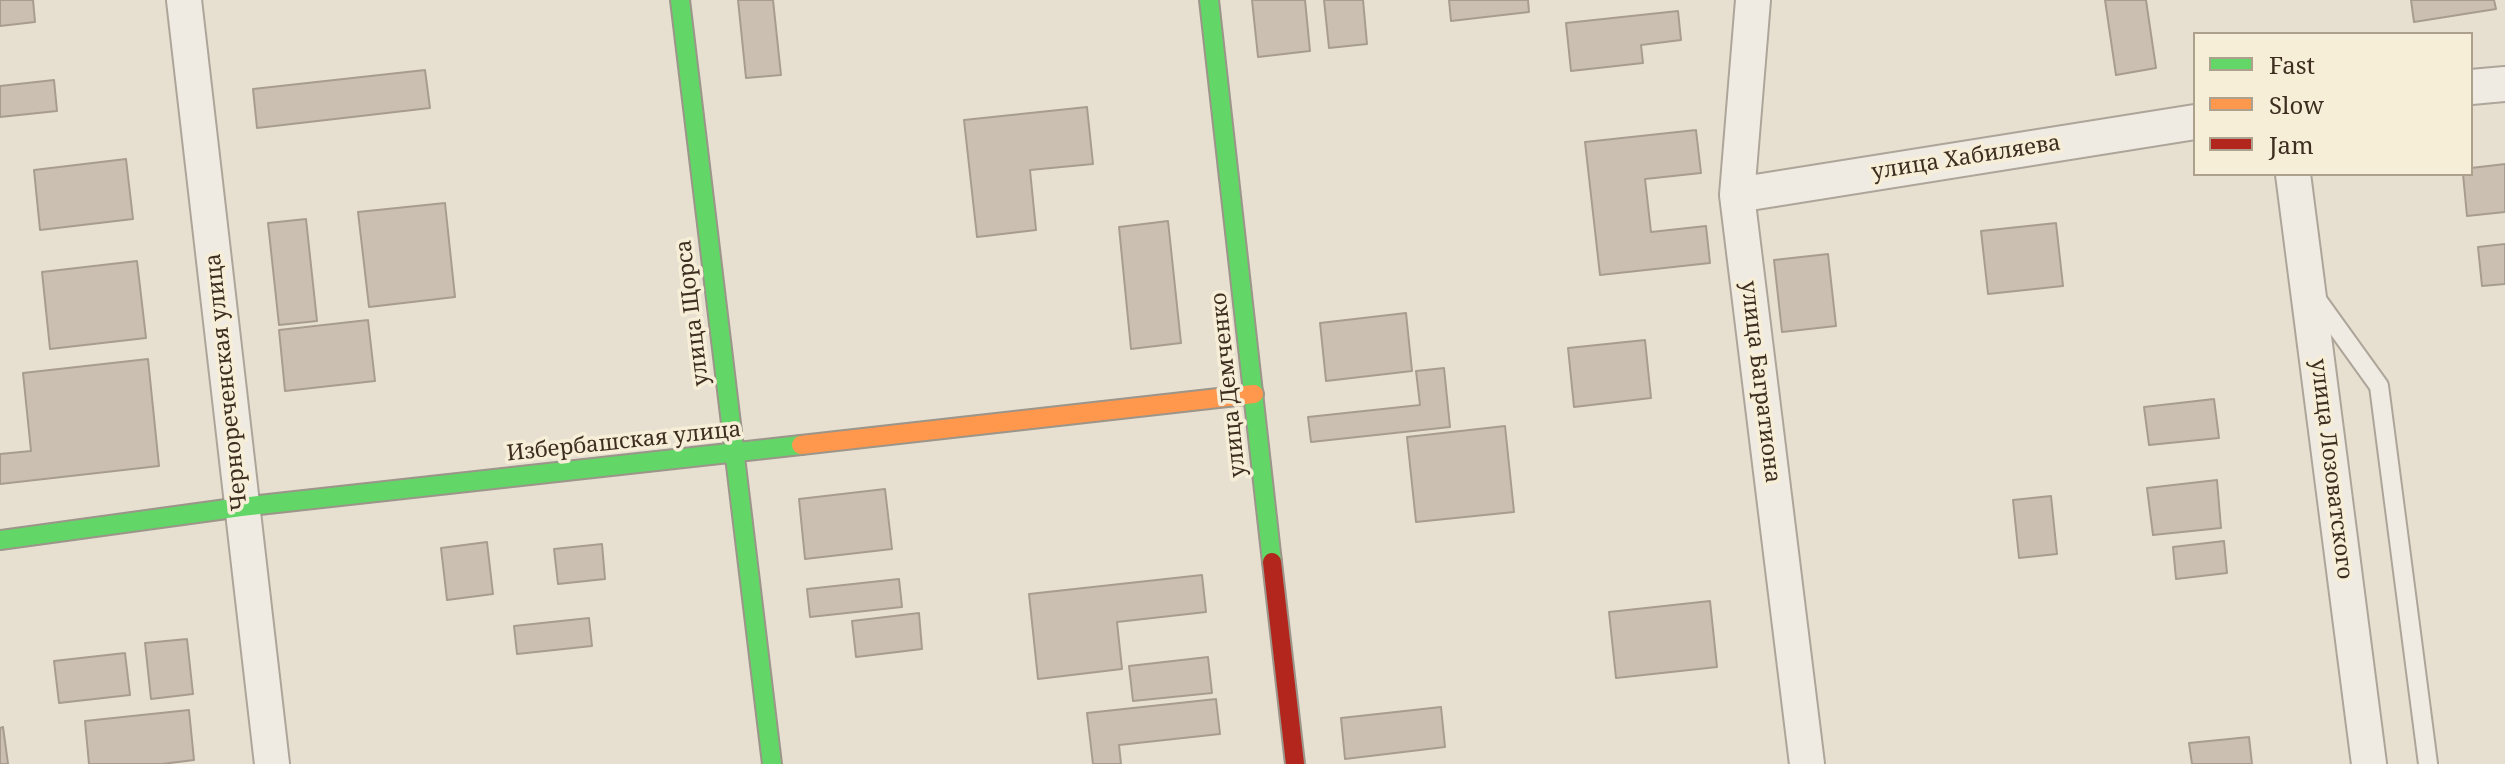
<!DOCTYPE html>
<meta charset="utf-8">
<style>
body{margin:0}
#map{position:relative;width:2505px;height:764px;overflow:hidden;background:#e7e0d1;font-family:"Noto Serif",serif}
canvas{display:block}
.legend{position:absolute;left:2193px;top:32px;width:280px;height:144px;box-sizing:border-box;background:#f7eed8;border:2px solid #ada18e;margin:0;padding:10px 14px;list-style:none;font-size:24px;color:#3d2e20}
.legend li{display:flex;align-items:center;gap:16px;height:40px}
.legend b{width:40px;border:2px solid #ada18e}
</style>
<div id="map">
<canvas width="2505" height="764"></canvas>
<ul class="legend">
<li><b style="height:10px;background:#63d668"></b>Fast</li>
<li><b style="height:10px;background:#ff974d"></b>Slow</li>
<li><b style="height:10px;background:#b3261e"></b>Jam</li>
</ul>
</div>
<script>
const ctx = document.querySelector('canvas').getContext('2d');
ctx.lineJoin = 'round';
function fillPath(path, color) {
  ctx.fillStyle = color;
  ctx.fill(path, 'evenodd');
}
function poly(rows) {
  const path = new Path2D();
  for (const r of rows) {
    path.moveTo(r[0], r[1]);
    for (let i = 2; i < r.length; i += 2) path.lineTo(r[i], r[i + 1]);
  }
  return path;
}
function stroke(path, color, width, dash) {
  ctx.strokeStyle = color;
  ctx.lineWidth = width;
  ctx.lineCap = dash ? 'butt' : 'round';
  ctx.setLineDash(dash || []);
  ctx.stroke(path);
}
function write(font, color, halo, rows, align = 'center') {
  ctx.font = font + ' "Noto Serif",serif';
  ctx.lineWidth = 7;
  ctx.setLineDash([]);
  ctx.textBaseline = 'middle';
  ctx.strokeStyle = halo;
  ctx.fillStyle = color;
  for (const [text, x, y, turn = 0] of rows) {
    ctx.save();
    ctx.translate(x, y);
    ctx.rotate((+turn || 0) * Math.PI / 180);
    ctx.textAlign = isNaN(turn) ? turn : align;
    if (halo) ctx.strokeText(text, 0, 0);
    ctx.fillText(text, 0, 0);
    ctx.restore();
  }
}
const building = poly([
 [0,0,33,0,35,22,0,26,0,0],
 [738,0,773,0,781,75,746,78,738,0],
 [1252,0,1305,0,1310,51,1258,57,1252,0],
 [1324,0,1363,0,1367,44,1329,48,1324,0],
 [1449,0,1528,0,1529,12,1451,21,1449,0],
 [2105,0,2146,0,2156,68,2116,75,2105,0],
 [2411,0,2494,0,2496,9,2414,22,2411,0],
 [1678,11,1681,40,1641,45,1643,63,1571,71,1566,23,1678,11],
 [425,70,430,108,257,128,253,89,425,70],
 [54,80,57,111,0,117,0,86,54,80],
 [1087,107,1093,164,1030,170,1036,230,977,237,964,120,1087,107],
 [1696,130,1701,173,1645,179,1651,232,1706,226,1710,263,1600,275,1585,142,1696,130],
 [126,159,133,219,40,230,34,170,126,159],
 [2505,164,2505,212,2467,216,2463,174,2471,174,2471,168,2505,164],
 [445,203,455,297,369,307,358,212,445,203],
 [306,219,317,321,279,325,268,223,306,219],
 [1168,221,1181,343,1131,349,1119,227,1168,221],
 [2056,223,2063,286,1988,294,1981,231,2056,223],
 [2505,244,2505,284,2482,286,2478,247,2505,244],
 [1828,254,1836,326,1782,332,1774,260,1828,254],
 [137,261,146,338,50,349,42,272,137,261],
 [1406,313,1412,371,1326,381,1320,323,1406,313],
 [368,320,375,381,285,391,279,330,368,320],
 [1645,340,1651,398,1574,407,1568,348,1645,340],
 [148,359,159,466,0,484,0,454,31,451,23,373,148,359],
 [1444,368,1450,427,1311,442,1308,417,1420,405,1416,371,1444,368],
 [2214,399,2219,438,2149,445,2144,407,2214,399],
 [1505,426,1514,512,1416,522,1407,437,1505,426],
 [2217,480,2221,528,2153,535,2147,488,2217,480],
 [885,489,892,549,805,559,799,499,885,489],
 [2051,496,2057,554,2019,558,2013,500,2051,496],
 [2224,541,2227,573,2176,579,2173,547,2224,541],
 [487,542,493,594,447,600,441,548,487,542],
 [602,544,605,579,558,584,554,549,602,544],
 [1202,575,1206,612,1117,622,1122,669,1038,679,1029,594,1202,575],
 [899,579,902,607,810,617,807,589,899,579],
 [1710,601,1717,667,1616,678,1609,612,1710,601],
 [919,613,922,649,856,657,852,621,919,613],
 [589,618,592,646,517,654,514,626,589,618],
 [187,639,193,694,151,699,145,643,187,639],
 [125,653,130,695,59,703,54,661,125,653],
 [1208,657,1212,693,1133,701,1129,666,1208,657],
 [1216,699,1220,734,1119,745,1121,764,1093,764,1087,713,1216,699],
 [1441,707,1445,747,1345,759,1341,718,1441,707],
 [189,710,194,760,162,764,89,764,85,721,189,710],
 [3,727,8,764,0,764,0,728,3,727],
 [2249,737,2252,764,2192,764,2189,743,2249,737]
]);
fillPath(building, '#cbbfb2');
stroke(building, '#a89c90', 2);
const lane = poly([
 [2315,297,2379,386,2428,764]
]);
const street = poly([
 [184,0,272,764],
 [1753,0,1737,195,1807,764],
 [2471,87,2505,84],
 [2293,174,2369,764],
 [1737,195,2195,122]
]);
const fast = poly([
 [680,0,772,764],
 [1209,0,1272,562],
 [0,540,241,507,801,445]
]);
const slow = poly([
 [801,445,1254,394]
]);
const jam = poly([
 [1272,562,1295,764]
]);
stroke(lane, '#ada599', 22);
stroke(street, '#ada599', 38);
stroke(fast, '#9c958a', 22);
stroke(slow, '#9c958a', 22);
stroke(jam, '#9c958a', 22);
stroke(lane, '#efebe3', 18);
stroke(street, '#efebe3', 34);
stroke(fast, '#63d668', 18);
stroke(slow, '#ff974d', 18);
stroke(jam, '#b3261e', 18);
write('22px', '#3d2e20', '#f7eed8', [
 ["улица Хабиляева",1966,158,-9],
 ["улица Щорса",693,313,-97],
 ["Чернореченская улица",227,382,-96],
 ["улица Багратиона",1760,382,83],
 ["улица Демченко",1229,385,-96],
 ["Избербашская улица",624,442,-6],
 ["улица Лозоватского",2331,469,83]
]);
</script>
